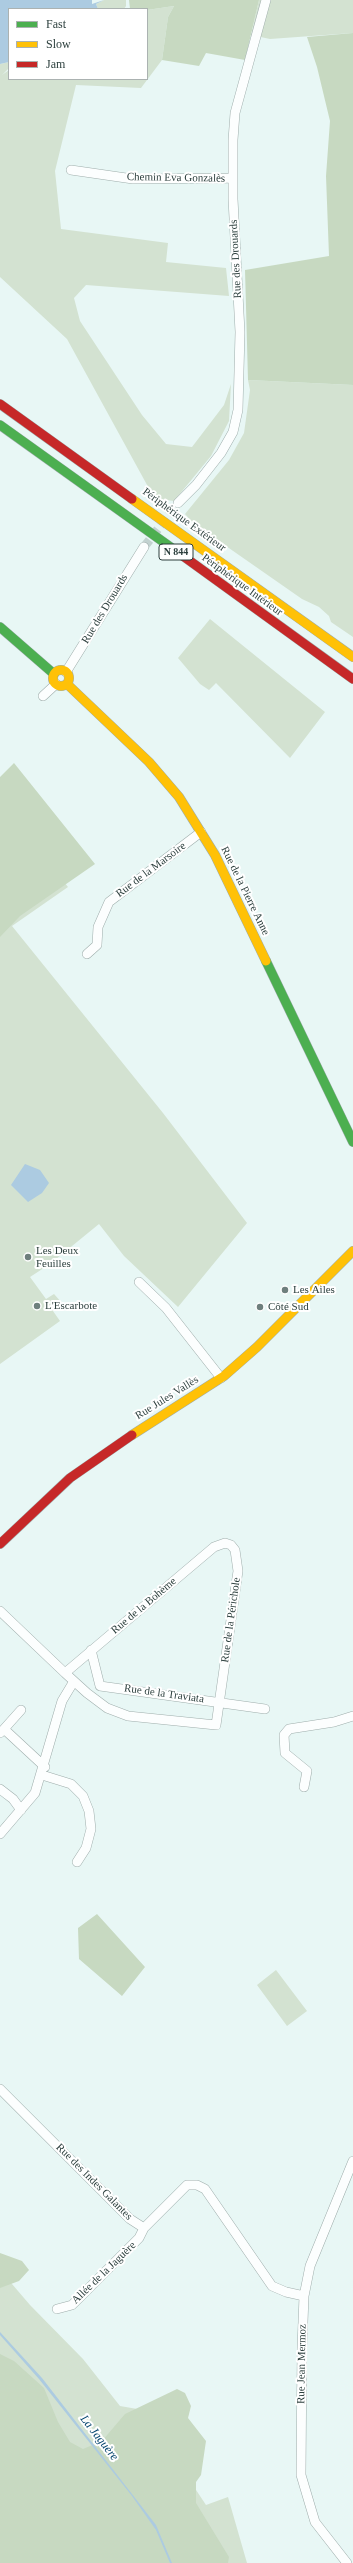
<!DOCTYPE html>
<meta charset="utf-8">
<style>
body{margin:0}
#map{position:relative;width:353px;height:2563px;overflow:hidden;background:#e8f7f5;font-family:"Times New Roman",serif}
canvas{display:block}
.legend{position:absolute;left:8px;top:8px;width:140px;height:72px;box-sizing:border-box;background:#fff;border:1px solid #abb2b1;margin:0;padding:5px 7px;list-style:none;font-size:12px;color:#2c3f3d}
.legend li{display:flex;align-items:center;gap:8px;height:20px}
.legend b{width:20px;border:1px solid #abb2b1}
</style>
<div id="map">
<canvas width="353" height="2563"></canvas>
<ul class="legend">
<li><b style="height:5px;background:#4caf50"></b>Fast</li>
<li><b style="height:5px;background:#ffc107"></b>Slow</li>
<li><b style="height:5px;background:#c62828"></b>Jam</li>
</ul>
</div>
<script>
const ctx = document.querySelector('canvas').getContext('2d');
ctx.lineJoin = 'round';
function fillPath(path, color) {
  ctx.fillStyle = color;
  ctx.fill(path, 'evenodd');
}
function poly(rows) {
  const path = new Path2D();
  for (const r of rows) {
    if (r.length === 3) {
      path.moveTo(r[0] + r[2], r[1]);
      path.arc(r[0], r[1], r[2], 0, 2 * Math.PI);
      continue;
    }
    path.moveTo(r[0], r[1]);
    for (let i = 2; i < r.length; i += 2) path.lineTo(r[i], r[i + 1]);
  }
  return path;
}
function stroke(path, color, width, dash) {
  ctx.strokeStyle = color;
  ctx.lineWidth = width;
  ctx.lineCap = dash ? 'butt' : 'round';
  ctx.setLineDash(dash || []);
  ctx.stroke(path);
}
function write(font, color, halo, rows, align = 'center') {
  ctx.font = font + ' "Times New Roman",serif';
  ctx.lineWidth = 4;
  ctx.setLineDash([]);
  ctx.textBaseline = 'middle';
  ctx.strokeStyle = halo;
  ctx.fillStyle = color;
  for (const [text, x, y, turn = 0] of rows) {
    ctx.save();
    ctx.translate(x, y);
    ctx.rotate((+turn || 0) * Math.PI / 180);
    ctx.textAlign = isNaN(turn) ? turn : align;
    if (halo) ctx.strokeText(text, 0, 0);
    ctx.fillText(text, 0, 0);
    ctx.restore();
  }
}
fillPath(poly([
 [104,0,126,0,126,6,124,9,98,9,96,4],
 [259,0,353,0,353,33,270,39,251,35],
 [174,6,168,17,162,60,141,88,76,85,55,171,61,229,168,243,166,262,226,268,229,296,86,285,74,298,80,321,142,415,166,444,192,447,224,405,231,384,229,421,211,456,174,501,159,499,152,494,67,339,0,277,0,64,9,62,9,68,2,75,9,70,9,79,147,79,147,10],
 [248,380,353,385,353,637,331,622,329,616,319,607,302,599,193,523,185,514,229,460,244,433,250,390],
 [210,619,325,712,290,758,216,683,209,690,200,684,178,658],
 [0,801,68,887,12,926,163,1113,247,1223,178,1307,124,1256,99,1224,50,1264,30,1277,46,1299,54,1294,63,1304,53,1311,60,1321,0,1364],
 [276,1970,307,2011,287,2026,257,1985],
 [0,2270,30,2305,83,2359,120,2406,143,2410,206,2505,228,2497,247,2563,0,2563]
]), '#d3e2d1');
fillPath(poly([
 [129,0,259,0,245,60,206,53,199,66,162,60,168,17,174,6,147,10,130,9],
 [353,33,353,385,248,380,245,270,329,256,326,176,330,121,317,67,307,37],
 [14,763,95,864,20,916,0,937,0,777],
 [97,1914,145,1967,122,1996,79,1959,78,1928],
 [0,2253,22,2261,29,2270,19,2281,0,2288],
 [0,2354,14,2361,44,2388,58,2422,70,2442,83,2449,102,2441,125,2414,177,2389,185,2393,191,2406,188,2418,206,2441,201,2475,196,2482,196,2503,229,2557,228,2563,0,2563]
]), '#c7d9c1');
fillPath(poly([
 [0,0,92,0,92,4,104,0,96,4,98,9,9,9,9,62,0,64],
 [25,1164,40,1170,49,1183,42,1193,28,1202,11,1185],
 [0,2332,42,2378,156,2525,172,2563,170,2563,156,2530,132,2496,39,2379,0,2335]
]), '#accbe1');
stroke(poly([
 [144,547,178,503]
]), '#c2d2d0', 9, [9, 4.5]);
const street = poly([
 [71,170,133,179,233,178],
 [178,503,196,485,221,453,233,432,238,410,240,332,233,199,233,140,235,113,266,0],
 [66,672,144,547],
 [43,696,56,684],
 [87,954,97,945,98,927,109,902,201,832],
 [139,1282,166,1308,221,1378],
 [0,1611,65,1673,87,1693,107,1708,128,1716,216,1725,238,1571,235,1550,231,1545,225,1543,214,1547,65,1673],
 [91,1650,100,1686,265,1709],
 [4,1729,21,1710],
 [0,1733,4,1729,45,1767],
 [42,1775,71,1784,83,1796,89,1811,91,1829,86,1848,77,1862],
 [304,1787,307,1771,285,1753,284,1735,289,1729,334,1722,353,1716],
 [0,1789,13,1799,21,1810],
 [0,1834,35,1793,62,1701,74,1681],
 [0,2089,130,2219,144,2228,187,2185,197,2185,205,2189,272,2286,286,2292,304,2296],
 [57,2309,72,2305,139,2238,144,2228],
 [347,2563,315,2522,301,2475,302,2348,304,2296,310,2266,353,2161]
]);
const fast = poly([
 [0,425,183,556],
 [0,627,54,674],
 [266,961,353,1142]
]);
const slow = poly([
 [132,499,353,657],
 [61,678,8],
 [67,684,149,762,179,797,215,855,266,961],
 [132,1435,224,1376,257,1347,353,1251]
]);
const jam = poly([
 [0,404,132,499],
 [183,556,353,679],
 [0,1544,70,1478,132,1435]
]);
stroke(street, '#9eadab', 10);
stroke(fast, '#9eadab', 10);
stroke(slow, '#9eadab', 10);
stroke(jam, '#9eadab', 10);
stroke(street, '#fcfefe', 9);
stroke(fast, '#4caf50', 9);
stroke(slow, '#ffc107', 9);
stroke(jam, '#c62828', 9);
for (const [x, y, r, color] of [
 [28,1257,4,"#6e7f7d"],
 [285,1290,4,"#6e7f7d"],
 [37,1306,4,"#6e7f7d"],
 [260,1307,4,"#6e7f7d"]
]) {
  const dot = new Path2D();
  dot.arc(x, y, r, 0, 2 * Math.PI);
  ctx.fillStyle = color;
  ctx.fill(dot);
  stroke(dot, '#fff', 1.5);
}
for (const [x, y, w] of [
 [176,552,34]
]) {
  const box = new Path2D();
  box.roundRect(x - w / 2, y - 8, w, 16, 3);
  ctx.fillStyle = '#fff';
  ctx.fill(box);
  stroke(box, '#2c3f3d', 1);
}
write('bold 10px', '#2c3f3d', null, [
 ["N 844",176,552]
]);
write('11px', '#2c3f3d', '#fff', [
 ["Chemin Eva Gonzalès",176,178,1],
 ["Rue des Drouards",236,259,-93],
 ["Périphérique Extérieur",184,520,36],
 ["Périphérique Intérieur",242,585,36],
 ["Rue des Drouards",105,609,-59],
 ["Rue de la Marsoire",151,870,-37],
 ["Rue de la Pierre Anne",245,891,64],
 ["Rue Jules Vallès",167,1398,-32],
 ["Rue de la Bohème",144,1606,-40],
 ["Rue de la Périchole",231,1620,-82],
 ["Rue de la Traviata",164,1694,8],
 ["Rue des Indes Galantes",94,2182,45],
 ["Allée de la Jaguère",104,2273,-44],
 ["Rue Jean Mermoz",302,2364,-89]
]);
write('11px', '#2c3f3d', '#fff', [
 ["Les Deux",36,1251],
 ["Feuilles",36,1264],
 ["Les Ailes",293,1290],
 ["L'Escarbote",45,1306],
 ["Côté Sud",268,1307]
], 'left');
write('italic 12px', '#03446e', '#fff', [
 ["La Jaguère",99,2438,52]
]);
</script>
